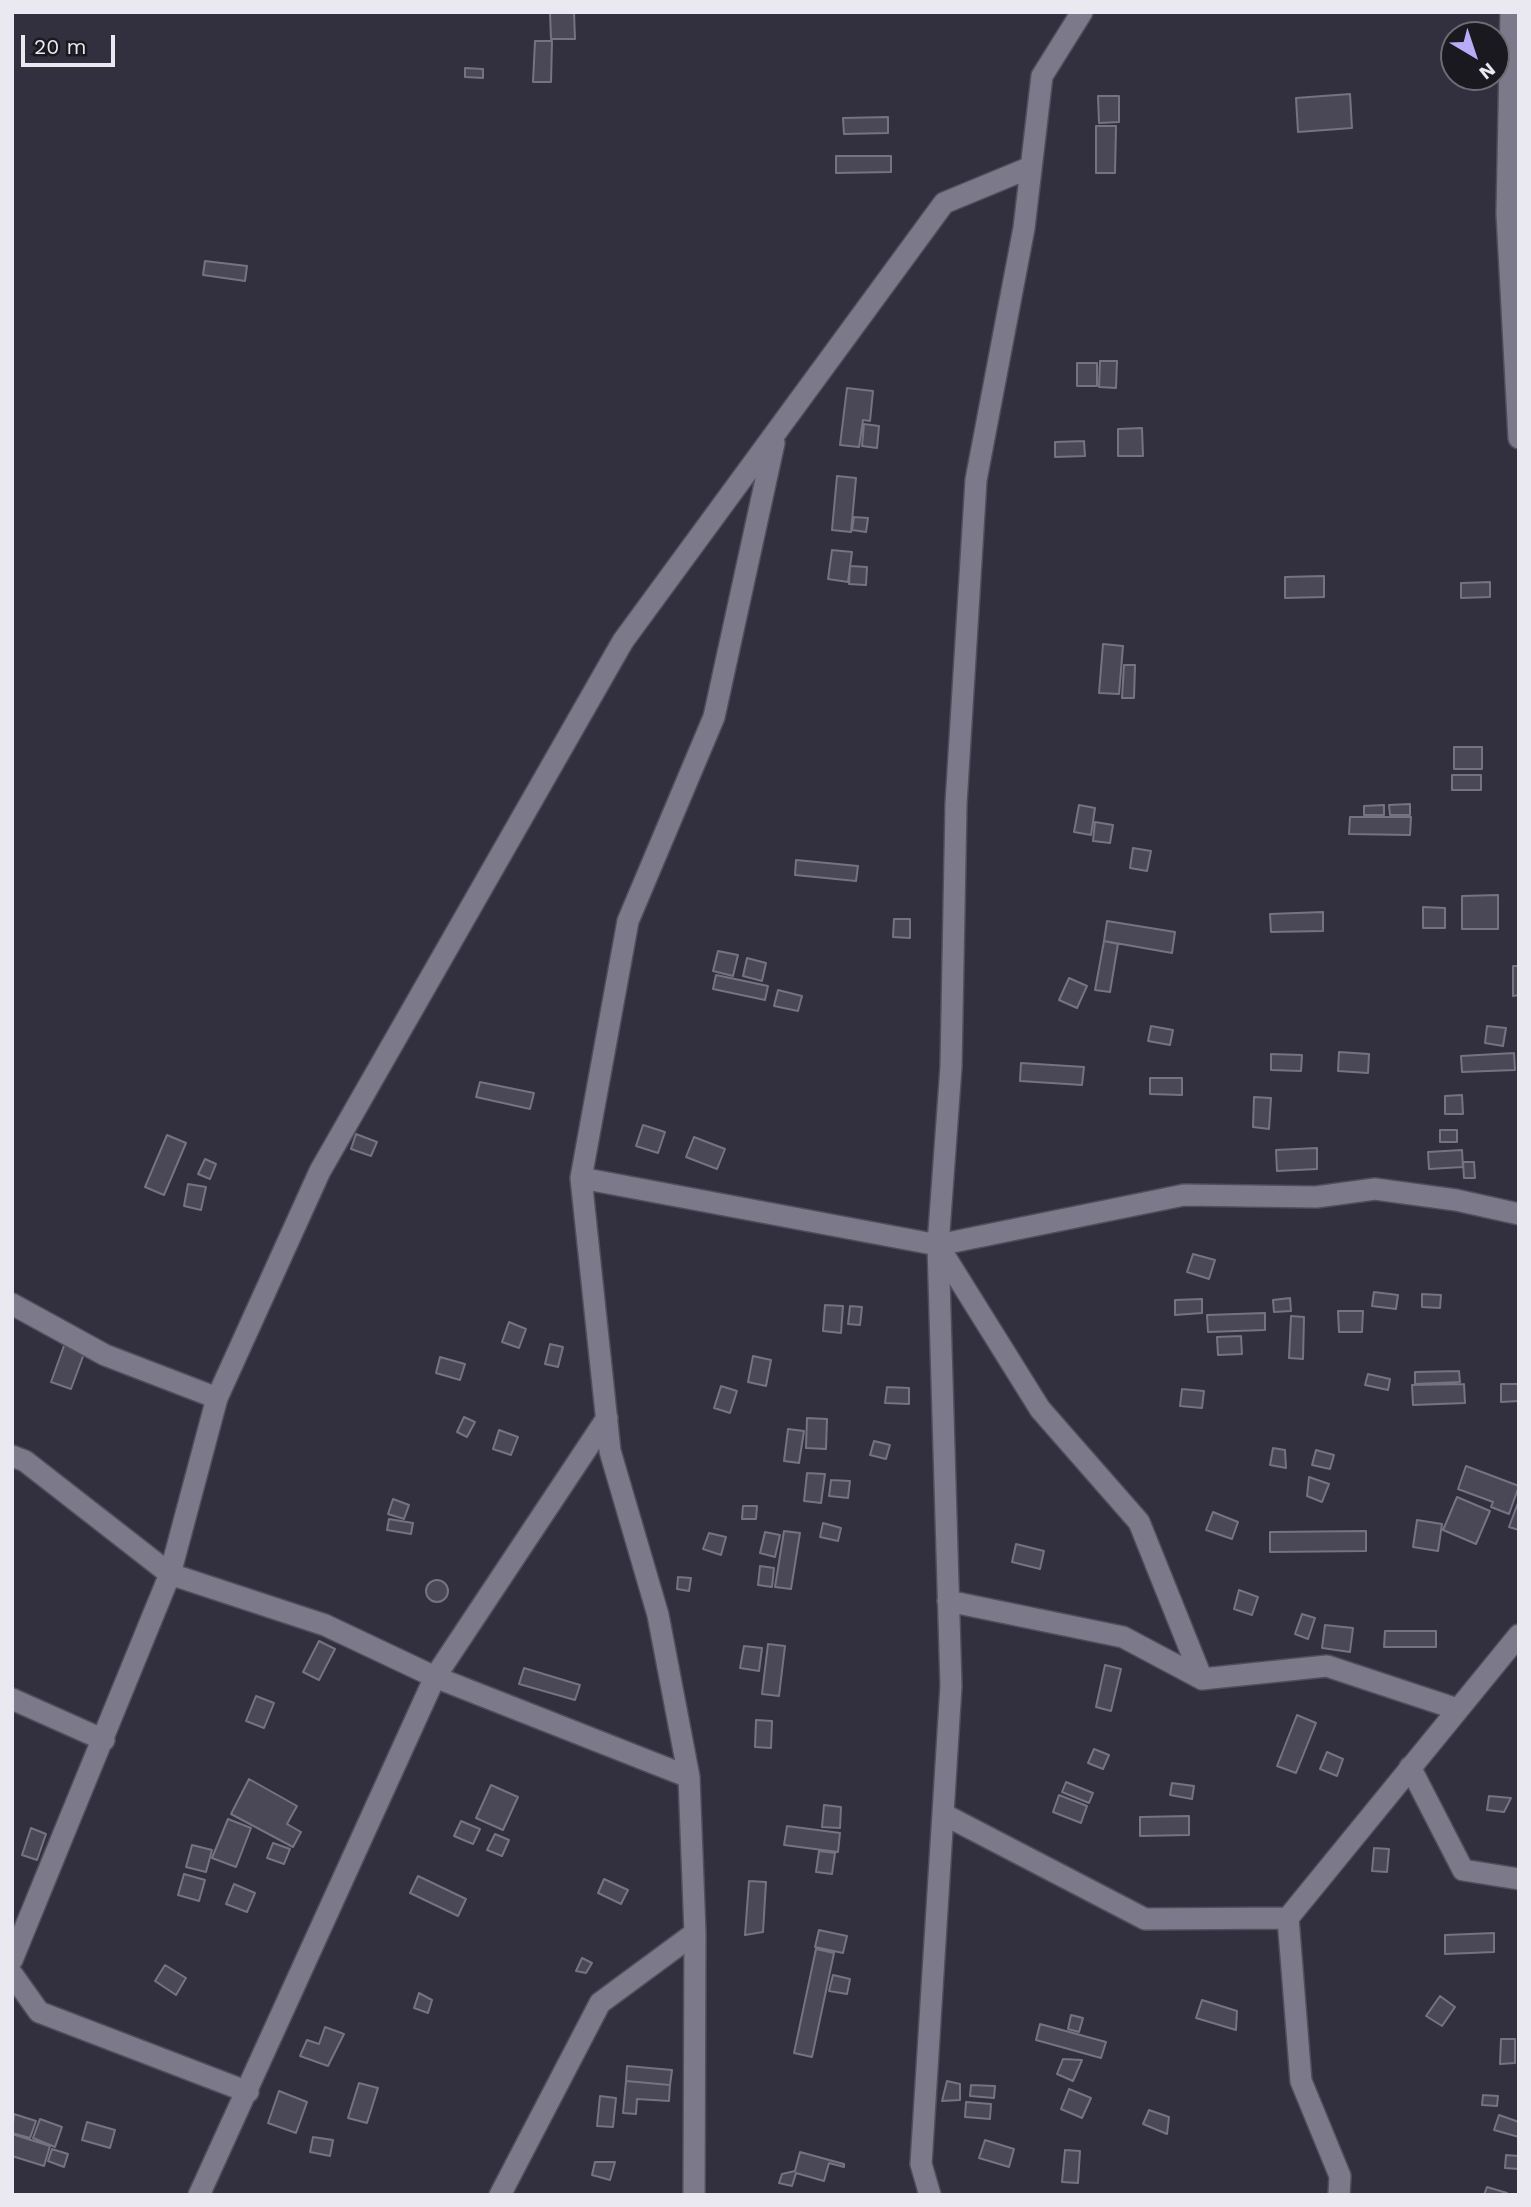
<!DOCTYPE html>
<style>
body{margin:0}
#map{position:relative;width:1531px;height:2207px;overflow:hidden;background:#32303e;font-family:"Work Sans",sans-serif}
canvas{display:block}
.frame{position:absolute;inset:0;border:14px solid #eae9f2;pointer-events:none}
.north{position:absolute;left:1440px;top:21px;width:70px;height:70px;box-sizing:border-box;background:#1a1920;border:2px solid #6d6c74;border-radius:50%;rotate:141deg;font-size:19px;font-weight:700;line-height:28px;text-align:center;color:#eae9f2}
.north::after{content:'';display:block;margin:auto;width:24px;height:32px;background:#b8abf7;clip-path:polygon(50% 0,100% 100%,50% 72%,0 100%)}
.scale{position:absolute;left:21px;top:35px;width:94px;height:32px;box-sizing:border-box;border:4px solid #eae9f2;border-top:0;padding-left:9px;font-size:21px;line-height:24px;white-space:nowrap;color:#eae9f2;-webkit-text-stroke:5px #1a1920;paint-order:stroke}
</style>
<div id="map">
<canvas width="1531" height="2207"></canvas>
<div class="frame"></div>
<div class="north">N</div>
<div class="scale">20 m</div>
</div>
<script>
const ctx = document.querySelector('canvas').getContext('2d');
ctx.lineJoin = 'round';
function fillPath(path, color) {
  ctx.fillStyle = color;
  ctx.fill(path, 'evenodd');
}
function poly(rows) {
  const path = new Path2D();
  for (const r of rows) {
    if (r.length === 3) {
      path.moveTo(r[0] + r[2], r[1]);
      path.arc(r[0], r[1], r[2], 0, 2 * Math.PI);
      continue;
    }
    path.moveTo(r[0], r[1]);
    for (let i = 2; i < r.length; i += 2) path.lineTo(r[i], r[i + 1]);
  }
  return path;
}
function stroke(path, color, width, dash) {
  ctx.strokeStyle = color;
  ctx.lineWidth = width;
  ctx.lineCap = dash ? 'butt' : 'round';
  ctx.setLineDash(dash || []);
  ctx.stroke(path);
}
const building = poly([
 [550,12,574,12,575,39,551,39,550,12],
 [535,41,552,41,551,82,533,82,535,41],
 [465,68,483,69,483,78,465,77,465,68],
 [1350,94,1352,128,1298,132,1296,98,1350,94],
 [1098,96,1119,96,1119,122,1099,123,1098,96],
 [888,117,888,133,844,134,843,118,888,117],
 [1096,126,1116,126,1115,173,1096,173,1096,126],
 [836,156,891,156,891,172,836,173,836,156],
 [205,261,247,266,245,281,203,275,205,261],
 [1100,361,1117,361,1116,388,1099,387,1100,361],
 [1077,363,1097,363,1097,386,1077,386,1077,363],
 [847,388,873,391,870,421,863,420,859,447,840,445,847,388],
 [864,424,879,426,877,448,862,446,864,424],
 [1142,428,1143,456,1118,456,1118,429,1142,428],
 [1084,441,1085,456,1055,457,1055,442,1084,441],
 [837,476,856,478,851,532,832,530,837,476],
 [854,517,868,518,866,532,852,530,854,517],
 [832,550,852,552,848,582,828,579,832,550],
 [850,566,867,567,866,585,849,584,850,566],
 [1324,576,1324,597,1285,598,1285,577,1324,576],
 [1490,582,1490,597,1461,598,1461,583,1490,582],
 [1103,644,1123,646,1119,694,1099,693,1103,644],
 [1124,665,1135,665,1134,698,1122,698,1124,665],
 [1454,747,1482,747,1482,769,1454,769,1454,747],
 [1452,775,1481,775,1481,790,1452,790,1452,775],
 [1410,804,1410,815,1390,815,1389,805,1410,804],
 [1079,805,1095,808,1091,835,1074,832,1079,805],
 [1384,805,1384,815,1364,815,1364,806,1384,805],
 [1350,817,1411,817,1410,835,1349,834,1350,817],
 [1095,822,1113,825,1110,843,1093,841,1095,822],
 [1133,848,1151,851,1147,871,1130,868,1133,848],
 [796,860,858,866,856,881,795,875,796,860],
 [1498,895,1498,929,1462,929,1462,896,1498,895],
 [1423,907,1445,908,1445,928,1423,928,1423,907],
 [1323,912,1323,931,1271,932,1270,914,1323,912],
 [894,919,910,919,910,938,893,937,894,919],
 [1107,921,1175,932,1172,953,1104,941,1107,921],
 [1104,941,1118,944,1110,992,1095,990,1104,941],
 [718,951,738,955,733,976,713,971,718,951],
 [747,958,766,963,762,981,743,976,747,958],
 [1513,966,1519,966,1519,995,1513,996,1513,966],
 [716,975,768,986,765,1000,713,989,716,975],
 [1069,978,1087,986,1077,1008,1059,1000,1069,978],
 [778,990,802,996,798,1011,774,1006,778,990],
 [1151,1026,1173,1030,1170,1045,1148,1041,1151,1026],
 [1487,1026,1506,1028,1503,1046,1485,1043,1487,1026],
 [1339,1052,1369,1054,1368,1073,1338,1071,1339,1052],
 [1514,1053,1515,1070,1462,1072,1461,1056,1514,1053],
 [1271,1054,1302,1055,1301,1071,1271,1070,1271,1054],
 [1021,1063,1084,1067,1082,1085,1020,1081,1021,1063],
 [1150,1078,1182,1078,1182,1095,1150,1094,1150,1078],
 [480,1082,534,1093,530,1109,476,1097,480,1082],
 [1462,1095,1463,1114,1445,1114,1445,1096,1462,1095],
 [1254,1097,1271,1098,1269,1129,1253,1127,1254,1097],
 [643,1125,665,1132,658,1153,636,1146,643,1125],
 [1440,1130,1457,1130,1457,1142,1440,1142,1440,1130],
 [356,1134,377,1142,371,1156,351,1149,356,1134],
 [167,1135,186,1143,164,1195,145,1187,167,1135],
 [694,1137,725,1149,717,1169,686,1157,694,1137],
 [1317,1148,1317,1169,1277,1171,1276,1150,1317,1148],
 [1462,1150,1463,1167,1429,1169,1428,1152,1462,1150],
 [205,1159,216,1164,210,1179,198,1174,205,1159],
 [1463,1162,1474,1162,1475,1178,1464,1178,1463,1162],
 [188,1184,206,1187,201,1210,184,1206,188,1184],
 [1193,1254,1215,1260,1209,1279,1187,1272,1193,1254],
 [1374,1292,1398,1295,1396,1309,1372,1306,1374,1292],
 [1422,1294,1441,1295,1440,1308,1422,1307,1422,1294],
 [1290,1298,1291,1311,1274,1312,1273,1300,1290,1298],
 [1202,1299,1202,1313,1175,1315,1175,1300,1202,1299],
 [825,1305,843,1306,841,1333,823,1331,825,1305],
 [850,1306,862,1307,860,1325,848,1324,850,1306],
 [1338,1311,1363,1311,1362,1332,1339,1332,1338,1311],
 [1265,1313,1265,1330,1208,1332,1207,1315,1265,1313],
 [1291,1316,1304,1317,1303,1359,1289,1358,1291,1316],
 [509,1322,526,1329,519,1348,502,1342,509,1322],
 [1241,1336,1242,1354,1218,1355,1217,1337,1241,1336],
 [65,1343,85,1351,71,1389,51,1382,65,1343],
 [550,1344,563,1347,558,1367,545,1364,550,1344],
 [753,1356,771,1360,766,1386,748,1382,753,1356],
 [440,1357,465,1364,460,1380,436,1373,440,1357],
 [1459,1371,1460,1382,1415,1384,1415,1372,1459,1371],
 [1368,1374,1390,1379,1388,1390,1365,1385,1368,1374],
 [1464,1384,1465,1403,1413,1405,1412,1385,1464,1384],
 [1501,1384,1519,1384,1519,1401,1501,1402,1501,1384],
 [721,1386,737,1391,730,1413,714,1408,721,1386],
 [887,1387,909,1388,909,1404,885,1403,887,1387],
 [1182,1389,1204,1391,1202,1408,1180,1406,1182,1389],
 [464,1417,475,1422,467,1437,457,1432,464,1417],
 [807,1418,827,1419,826,1449,806,1448,807,1418],
 [788,1429,804,1431,799,1463,784,1461,788,1429],
 [499,1430,518,1437,511,1455,493,1449,499,1430],
 [874,1441,890,1445,886,1459,870,1455,874,1441],
 [1273,1448,1285,1450,1286,1468,1270,1465,1273,1448],
 [1316,1450,1334,1455,1330,1469,1312,1465,1316,1450],
 [1466,1466,1519,1486,1509,1514,1491,1507,1493,1502,1458,1489,1466,1466],
 [807,1473,825,1474,821,1503,804,1501,807,1473],
 [1309,1477,1329,1484,1322,1502,1307,1496,1309,1477],
 [831,1480,850,1481,848,1498,829,1496,831,1480],
 [1457,1497,1490,1511,1476,1544,1443,1530,1457,1497],
 [393,1499,409,1505,404,1519,388,1514,393,1499],
 [1519,1500,1519,1530,1509,1527,1519,1500],
 [743,1506,757,1506,756,1519,742,1519,743,1506],
 [1213,1512,1238,1522,1232,1539,1206,1530,1213,1512],
 [389,1519,413,1523,411,1534,387,1530,389,1519],
 [1417,1520,1442,1524,1438,1551,1413,1547,1417,1520],
 [823,1523,841,1528,838,1541,820,1537,823,1523],
 [784,1531,800,1533,791,1589,775,1587,784,1531],
 [1366,1531,1366,1551,1270,1552,1270,1532,1366,1531],
 [765,1532,780,1535,775,1557,760,1553,765,1532],
 [709,1533,726,1537,721,1555,703,1549,709,1533],
 [1016,1544,1044,1551,1040,1569,1012,1562,1016,1544],
 [760,1566,774,1568,772,1587,758,1585,760,1566],
 [678,1577,691,1578,689,1591,677,1589,678,1577],
 [437,1591,11],
 [1239,1590,1258,1597,1252,1615,1234,1609,1239,1590],
 [1302,1614,1315,1618,1308,1639,1295,1634,1302,1614],
 [1325,1625,1353,1628,1350,1652,1322,1648,1325,1625],
 [1385,1631,1436,1631,1436,1647,1384,1647,1385,1631],
 [319,1641,335,1649,319,1680,303,1672,319,1641],
 [768,1644,785,1646,779,1696,762,1694,768,1644],
 [744,1646,762,1648,759,1671,740,1668,744,1646],
 [1105,1665,1121,1669,1111,1711,1096,1707,1105,1665],
 [524,1668,580,1685,575,1700,519,1684,524,1668],
 [256,1696,274,1703,264,1728,246,1721,256,1696],
 [1297,1715,1316,1723,1296,1773,1277,1766,1297,1715],
 [756,1720,772,1721,771,1748,755,1747,756,1720],
 [1094,1749,1109,1755,1103,1769,1088,1763,1094,1749],
 [1327,1752,1343,1759,1337,1776,1320,1769,1327,1752],
 [249,1779,297,1806,287,1824,301,1832,293,1847,231,1814,249,1779],
 [1066,1782,1093,1793,1089,1803,1062,1792,1066,1782],
 [1172,1783,1194,1786,1192,1799,1170,1795,1172,1783],
 [491,1785,518,1797,503,1830,476,1818,491,1785],
 [1059,1795,1087,1806,1081,1823,1053,1812,1059,1795],
 [1489,1796,1511,1798,1504,1812,1487,1810,1489,1796],
 [824,1805,841,1807,840,1828,822,1827,824,1805],
 [1189,1816,1189,1835,1140,1836,1140,1817,1189,1816],
 [228,1819,251,1828,236,1867,212,1858,228,1819],
 [461,1821,480,1829,473,1844,454,1836,461,1821],
 [787,1826,840,1833,838,1852,784,1845,787,1826],
 [31,1828,46,1834,37,1860,22,1855,31,1828],
 [495,1834,509,1840,502,1856,487,1850,495,1834],
 [273,1843,290,1849,284,1864,267,1858,273,1843],
 [192,1845,212,1850,206,1872,186,1867,192,1845],
 [1374,1848,1389,1849,1387,1872,1372,1871,1374,1848],
 [819,1851,835,1853,832,1874,816,1872,819,1851],
 [184,1874,205,1880,199,1901,178,1895,184,1874],
 [418,1876,466,1899,458,1916,410,1893,418,1876],
 [604,1879,628,1890,621,1904,598,1893,604,1879],
 [749,1881,766,1882,763,1932,745,1935,749,1881],
 [234,1884,255,1893,247,1912,226,1904,234,1884],
 [819,1930,847,1936,843,1953,815,1947,819,1930],
 [1494,1933,1494,1952,1445,1954,1445,1935,1494,1933],
 [816,1949,834,1953,812,2057,794,2053,816,1949],
 [582,1958,592,1963,586,1973,576,1971,582,1958],
 [165,1965,186,1978,176,1995,155,1981,165,1965],
 [833,1975,850,1979,847,1994,829,1991,833,1975],
 [419,1993,432,2000,428,2013,414,2008,419,1993],
 [1440,1996,1455,2007,1442,2026,1426,2016,1440,1996],
 [1202,2000,1237,2011,1236,2030,1196,2018,1202,2000],
 [1071,2015,1083,2018,1079,2032,1068,2029,1071,2015],
 [1040,2024,1106,2042,1101,2058,1036,2040,1040,2024],
 [325,2027,344,2034,328,2066,300,2056,307,2040,319,2044,325,2027],
 [1501,2039,1515,2039,1515,2063,1500,2064,1501,2039],
 [1063,2059,1082,2060,1073,2081,1057,2074,1063,2059],
 [627,2066,672,2070,670,2085,626,2081,627,2066],
 [626,2081,670,2085,669,2101,637,2099,636,2114,623,2113,626,2081],
 [947,2081,960,2084,960,2100,942,2101,947,2081],
 [359,2083,378,2088,367,2123,348,2118,359,2083],
 [971,2085,995,2086,994,2098,970,2096,971,2085],
 [1069,2089,1091,2098,1082,2118,1061,2109,1069,2089],
 [279,2091,307,2102,296,2133,268,2123,279,2091],
 [1483,2095,1498,2096,1497,2106,1482,2105,1483,2095],
 [600,2096,616,2098,613,2127,597,2126,600,2096],
 [966,2102,991,2104,990,2119,965,2117,966,2102],
 [1149,2110,1169,2117,1167,2134,1143,2124,1149,2110],
 [14,2114,36,2121,30,2138,12,2133,14,2114],
 [1499,2115,1519,2122,1519,2137,1494,2130,1499,2115],
 [40,2119,62,2127,55,2147,33,2138,40,2119],
 [87,2122,115,2130,110,2148,82,2140,87,2122],
 [12,2134,50,2146,44,2166,12,2156,12,2134],
 [313,2137,333,2140,330,2156,310,2152,313,2137],
 [985,2140,1014,2149,1009,2167,979,2158,985,2140],
 [52,2149,68,2154,64,2167,48,2161,52,2149],
 [1065,2150,1080,2151,1078,2183,1062,2182,1065,2150],
 [800,2152,844,2164,844,2167,829,2163,824,2181,796,2173,792,2186,779,2183,782,2174,795,2171,800,2152],
 [1506,2155,1519,2156,1519,2169,1505,2168,1506,2155],
 [595,2162,615,2162,610,2180,592,2175,595,2162],
 [1487,2187,1507,2193,1506,2195,1484,2195,1487,2187]
]);
fillPath(building, '#4a4857');
stroke(building, '#757383', 2);
const street = poly([
 [1511,12,1507,214,1519,438],
 [581,1178,938,1245,1184,1195,1316,1197,1375,1189,1456,1200,1519,1214],
 [939,1247,1040,1409,1139,1522,1202,1679],
 [12,1304,105,1355,217,1398],
 [12,1456,25,1461,170,1574,325,1625,435,1677,689,1777],
 [948,1601,1123,1637,1202,1679,1327,1666,1457,1709],
 [12,1699,104,1740],
 [1410,1767,1463,1870,1519,1879],
 [945,1815,1145,1919,1288,1918,1301,2081,1340,2176,1339,2195],
 [1288,1918,1519,1635],
 [12,1960,170,1574,217,1398,320,1171,623,641,944,203,1031,167],
 [12,1974,39,2012,248,2092],
 [199,2195,435,1677,607,1418],
 [500,2195,600,2003,695,1933],
 [694,2195,695,1933,689,1777,658,1615,610,1451,581,1178,628,921,714,717,774,443],
 [930,2195,921,2164,951,1686,938,1245,951,1067,956,804,976,480,1024,228,1042,76,1082,12]
]);
stroke(street, '#504e5a', 24);
stroke(street, '#7c798a', 21);
</script>
